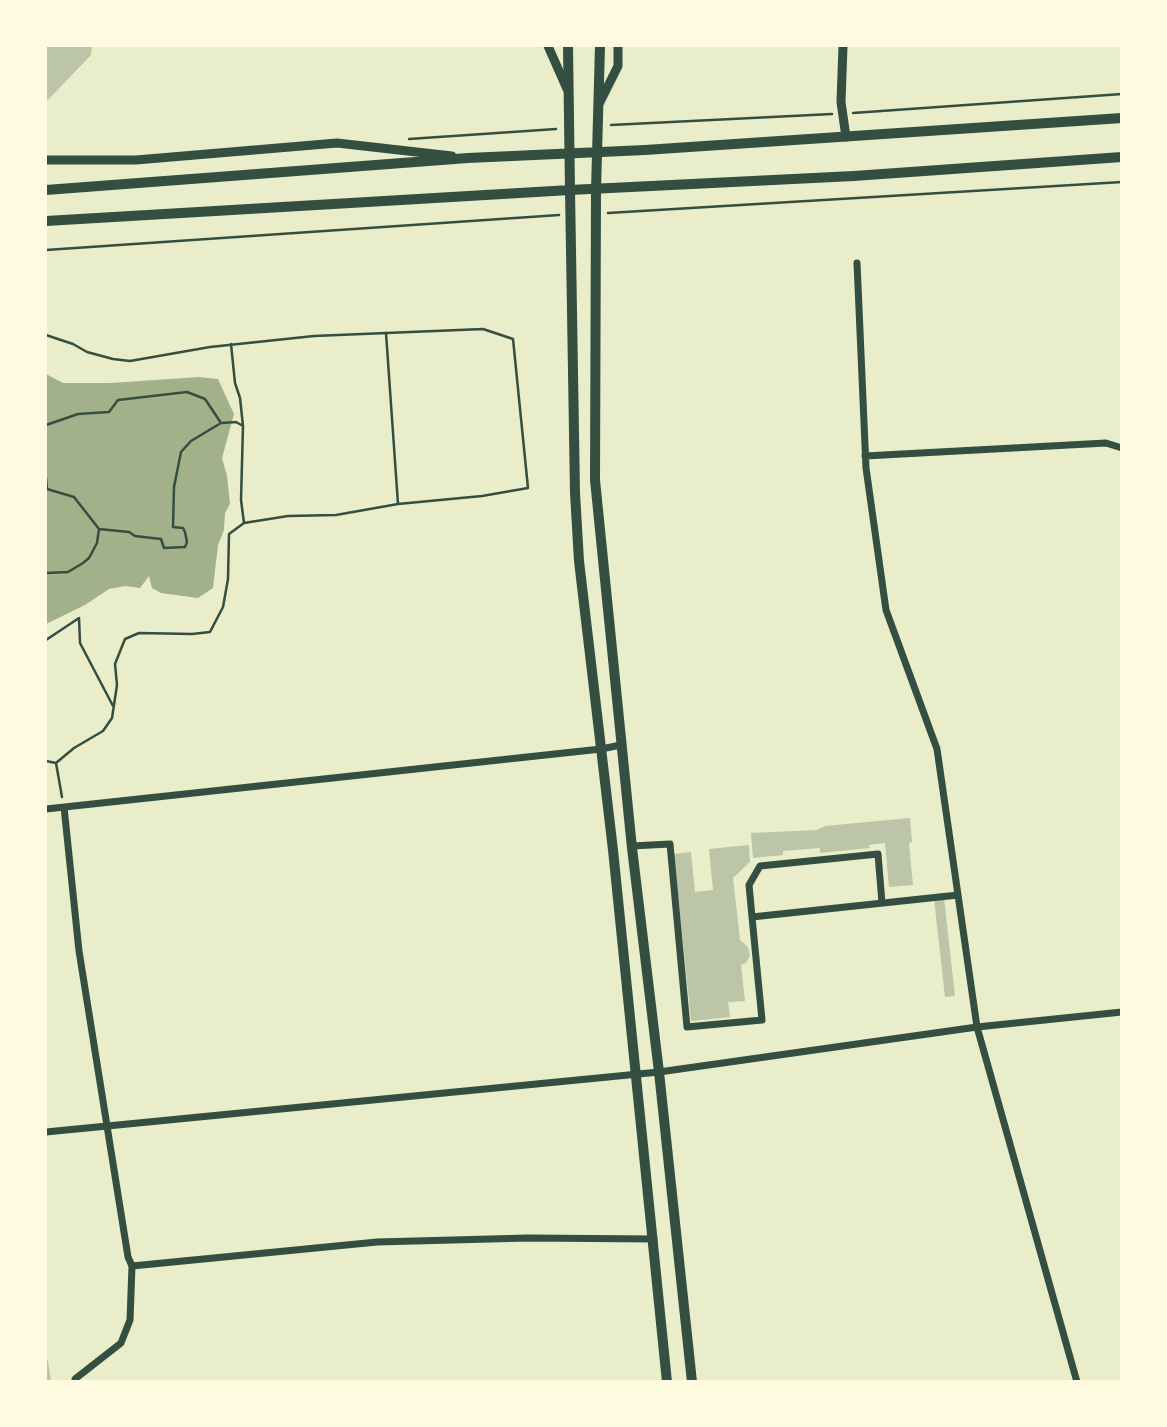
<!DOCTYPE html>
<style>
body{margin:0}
#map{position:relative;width:1167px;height:1427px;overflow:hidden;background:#e9edc9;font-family:Karla,sans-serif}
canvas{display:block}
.frame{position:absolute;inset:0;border:47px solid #fefae0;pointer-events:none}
</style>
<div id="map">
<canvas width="1167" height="1427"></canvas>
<div class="frame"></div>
</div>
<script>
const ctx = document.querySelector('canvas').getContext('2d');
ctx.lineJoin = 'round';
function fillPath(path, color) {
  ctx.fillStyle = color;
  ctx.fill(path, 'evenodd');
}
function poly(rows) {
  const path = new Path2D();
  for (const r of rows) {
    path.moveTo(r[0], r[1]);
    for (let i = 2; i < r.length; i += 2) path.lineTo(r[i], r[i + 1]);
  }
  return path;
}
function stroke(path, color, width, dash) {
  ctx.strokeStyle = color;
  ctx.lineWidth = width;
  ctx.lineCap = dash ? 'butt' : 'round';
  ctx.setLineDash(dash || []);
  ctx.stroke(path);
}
fillPath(poly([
 [46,374,63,383,111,383,199,377,218,379,234,414,222,458,227,476,230,504,225,513,224,530,218,545,213,588,198,598,161,593,152,588,149,576,140,588,125,586,109,589,85,605,46,624]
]), '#a3b18a');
fillPath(poly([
 [46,46,92,46,91,55,46,102],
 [910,818,912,842,909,843,913,885,889,887,885,843,869,845,870,848,820,853,820,848,783,851,783,855,753,858,751,833,817,830,825,826],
 [749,845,750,862,733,878,740,940,748,947,750,956,746,963,741,965,745,1001,728,1002,730,1017,691,1021,674,854,691,852,695,892,713,890,709,849],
 [944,898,955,996,945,997,934,899],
 [46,1360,48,1360,51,1382,46,1382]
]), '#bcc5a7');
stroke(poly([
 [853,113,1122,94],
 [611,125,832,114],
 [409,139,556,129],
 [608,213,1122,182],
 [46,250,559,215],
 [386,333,398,504],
 [46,335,73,344,87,352,113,359,130,361,210,347,314,336,483,329,513,339,528,488,482,496,398,504,336,515,288,516,244,523,229,534,228,579,223,607,210,632,192,634,139,633,125,639,115,664,117,685,112,718,103,731,74,748,56,763,46,761],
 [231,344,235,383,240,398,243,426,241,500,244,523],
 [46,425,78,414,109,412,118,400,187,392,205,399,221,423],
 [46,478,47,489,46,490],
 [47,489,74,497,99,529],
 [46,573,68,572,83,563,89,558,97,543,99,529,129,532,135,536,161,539,164,548,185,547,187,542,185,532,183,528,173,527,174,487,181,452,191,441,221,423,236,422,243,426],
 [46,640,79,618,80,643,113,706],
 [56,763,62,797]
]), '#344e41', 2.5);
stroke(poly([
 [857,263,866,468,886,610,937,749,977,1027,1077,1382],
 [865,456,1106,443,1122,448],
 [64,807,79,951,128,1257,132,1266,130,1320,121,1343,75,1379,76,1382],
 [46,809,601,749,621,745],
 [632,846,670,844,687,1027,762,1020,752,917,958,895],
 [752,917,749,885,760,866,878,854,882,903],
 [46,1132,659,1072,977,1027,1122,1012],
 [132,1266,377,1242,528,1238,654,1239]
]), '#344e41', 7);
stroke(poly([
 [548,46,567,89],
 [843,46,841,102,846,137],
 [600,102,618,66,618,46],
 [46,160,136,160,337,143,452,156]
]), '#344e41', 9);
stroke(poly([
 [570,190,575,493,579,561,613,850,667,1382],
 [596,190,595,480,632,848,659,1072,692,1382]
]), '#344e41', 10);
stroke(poly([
 [568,46,570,190],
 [46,190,468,158,645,150,1122,118],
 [596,190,600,46],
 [46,221,570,190,854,176,1122,157]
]), '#344e41', 10);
</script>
